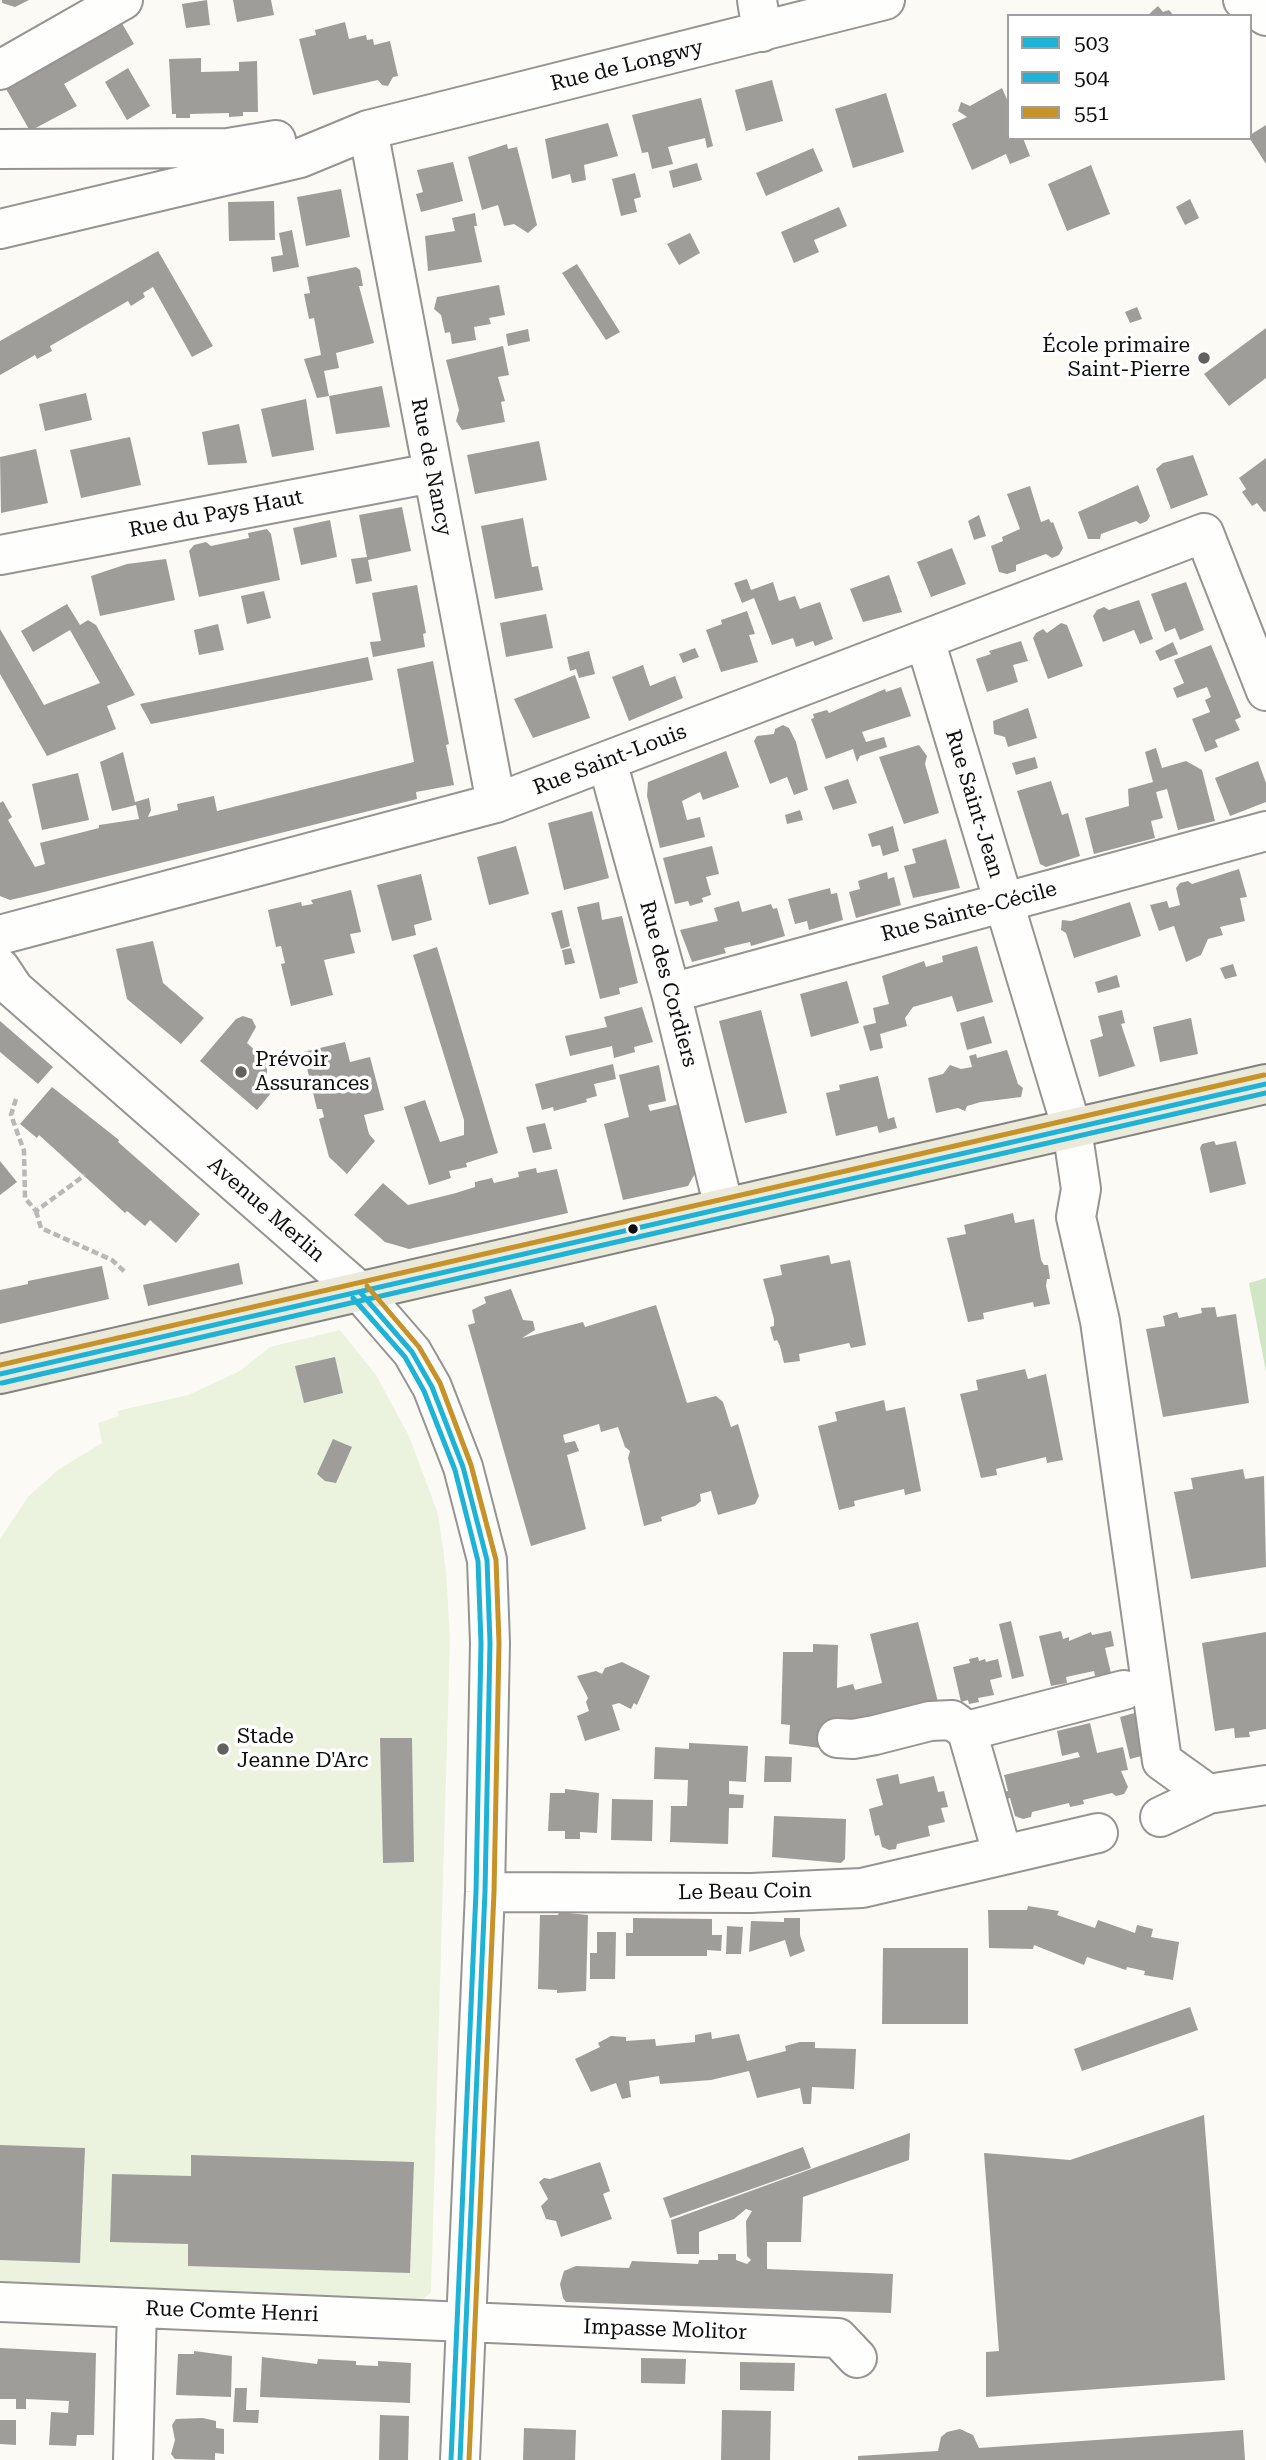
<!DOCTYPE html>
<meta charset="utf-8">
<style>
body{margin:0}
#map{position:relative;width:1266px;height:2460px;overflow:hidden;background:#fbfaf4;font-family:"Roboto Serif",serif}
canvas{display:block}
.legend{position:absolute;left:1007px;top:14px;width:245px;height:126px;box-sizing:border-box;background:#fff;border:2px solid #9f9f9f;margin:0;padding:9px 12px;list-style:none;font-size:21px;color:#0e0e0e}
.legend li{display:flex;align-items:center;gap:14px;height:35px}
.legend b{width:35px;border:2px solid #9f9f9f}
</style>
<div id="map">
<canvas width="1266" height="2460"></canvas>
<ul class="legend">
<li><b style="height:9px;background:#1eb3d6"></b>503</li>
<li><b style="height:9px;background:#1eb3d6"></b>504</li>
<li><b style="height:9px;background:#c79227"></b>551</li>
</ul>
</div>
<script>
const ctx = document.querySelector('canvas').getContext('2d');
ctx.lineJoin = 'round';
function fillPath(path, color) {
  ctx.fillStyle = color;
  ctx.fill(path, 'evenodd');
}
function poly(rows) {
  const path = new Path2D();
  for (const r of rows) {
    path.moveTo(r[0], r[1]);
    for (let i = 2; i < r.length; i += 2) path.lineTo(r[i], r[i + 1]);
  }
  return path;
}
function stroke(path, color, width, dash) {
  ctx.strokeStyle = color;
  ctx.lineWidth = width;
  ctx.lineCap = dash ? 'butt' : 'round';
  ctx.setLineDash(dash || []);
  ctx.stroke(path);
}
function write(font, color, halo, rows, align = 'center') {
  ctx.font = font + ' "Roboto Serif",serif';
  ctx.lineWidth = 7;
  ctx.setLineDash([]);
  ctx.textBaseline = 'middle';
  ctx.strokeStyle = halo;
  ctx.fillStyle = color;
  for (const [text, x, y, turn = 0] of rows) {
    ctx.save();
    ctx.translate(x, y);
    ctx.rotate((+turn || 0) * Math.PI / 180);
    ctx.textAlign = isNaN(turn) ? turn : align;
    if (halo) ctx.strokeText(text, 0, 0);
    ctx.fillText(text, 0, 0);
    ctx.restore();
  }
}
fillPath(poly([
 [1266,1278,1266,1372,1249,1283]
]), '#d1e6c4');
fillPath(poly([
 [340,1330,376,1375,409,1436,438,1514,446,1570,450,1639,431,2292,421,2301,0,2285,0,1539,28,1497,59,1469,102,1443,98,1423,119,1416,117,1411,188,1395,240,1371,270,1347]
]), '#ebf3df');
fillPath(poly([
 [2,0,29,0,15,7,2,3],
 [207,0,210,25,186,28,182,4],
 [233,0,271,0,274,15,237,22],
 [1158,6,1163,12,1169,10,1174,16,1147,16],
 [120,20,134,44,64,84,77,106,30,131,5,87],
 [345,22,349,39,366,35,367,40,373,39,374,45,390,41,398,76,393,77,388,86,382,85,378,80,313,95,299,39,316,35,315,30],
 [201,58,201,72,239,71,239,62,257,61,258,112,243,112,243,116,229,117,229,113,190,114,190,118,176,118,176,114,172,114,169,59],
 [128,68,150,106,127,120,105,82],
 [772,80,783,121,746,131,735,90],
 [1002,88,1009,104,1009,138,1023,138,1030,156,1010,164,1006,154,972,170,952,124,967,117,958,111,961,102,970,106],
 [886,93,904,152,853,168,835,109],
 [701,98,713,146,707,148,705,138,668,147,673,164,652,169,648,152,642,153,632,115],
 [608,123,618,156,584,165,586,180,572,183,570,174,552,179,545,139],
 [1266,125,1266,164,1250,139,1250,135],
 [507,144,508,149,517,147,537,225,528,233,514,224,504,226,498,205,482,210,468,157],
 [813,148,823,171,766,196,756,173],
 [453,162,463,201,421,212,416,194,423,192,417,170],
 [697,163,702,180,673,188,669,171],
 [1091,165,1110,214,1067,231,1048,184],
 [635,173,641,197,634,199,637,212,621,216,612,179],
 [341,189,350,237,306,246,297,197],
 [1190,199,1199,218,1185,225,1176,207],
 [274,201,275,240,229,241,228,202],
 [839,207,847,226,814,240,819,252,794,263,781,232],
 [475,213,477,226,474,226,482,262,428,271,425,236,455,231,452,218],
 [292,230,299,267,273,272,271,257,283,255,279,233],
 [690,233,700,253,679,265,667,244],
 [158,251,213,346,192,357,153,287,143,293,145,297,131,306,128,301,50,346,52,351,37,359,35,355,0,375,0,341],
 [577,264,620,332,606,340,562,273],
 [356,267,360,270,363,286,359,286,374,343,336,353,339,368,324,371,329,396,317,398,304,359,321,355,314,318,309,319,304,294,310,293,307,277],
 [499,285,505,315,489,318,491,324,474,327,476,340,452,344,450,332,445,333,441,315,434,309,437,297],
 [1137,307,1142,319,1130,323,1125,312],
 [1266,328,1266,378,1229,406,1204,374],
 [528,329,530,341,508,346,506,334],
 [503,346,509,375,498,377,505,401,501,402,505,422,462,430,456,421,459,410,446,360],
 [382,386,390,427,336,434,329,396],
 [86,393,92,420,45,431,39,404],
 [306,399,314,450,272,457,261,409],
 [239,424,247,463,208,465,202,432],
 [130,437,141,485,81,498,70,450],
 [539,441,547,480,475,494,467,455],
 [36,449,48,503,1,513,0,457],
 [1193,455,1208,495,1171,509,1156,469,1163,463],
 [1266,458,1266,511,1264,512,1257,503,1252,506,1242,492,1246,489,1239,478],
 [1138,485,1150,516,1147,521,1140,524,1136,521,1101,534,1100,539,1088,539,1078,512],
 [1030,486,1041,522,1049,519,1051,523,1053,522,1063,548,1059,555,1052,558,1046,554,1016,565,1016,571,1007,574,999,572,991,546,1003,541,1002,537,1020,529,1007,494],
 [402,507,411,551,368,560,372,581,356,584,351,559,367,557,359,515],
 [979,515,986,536,974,540,968,521],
 [523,518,532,567,538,566,543,590,495,599,481,526],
 [330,520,337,557,301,565,293,528],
 [267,529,271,534,280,580,199,597,189,551,194,545,206,542,211,546,249,538,248,533],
 [952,548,966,584,931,597,917,562],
 [166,559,175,600,100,616,91,576,127,564],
 [889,575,902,612,863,622,850,589],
 [747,579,751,590,773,582,779,601,795,596,800,609,820,602,833,639,815,646,813,641,796,647,793,638,772,645,754,598,742,603,734,583],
 [1186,582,1204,630,1180,640,1175,628,1165,632,1151,594],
 [417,585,426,633,423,634,425,647,373,657,370,642,381,641,372,593],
 [264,591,271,618,247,624,241,596],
 [1139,600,1153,639,1140,644,1134,630,1103,642,1093,616,1097,610,1104,607,1109,610],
 [67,604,80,625,88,620,96,625,135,695,107,706,116,729,47,756,0,674,0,629,44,705,100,683,70,630,33,652,21,631],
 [747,611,755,634,749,635,758,662,721,672,706,630,722,624,721,620],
 [546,614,553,648,506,657,500,623],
 [1061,623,1067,625,1083,666,1048,679,1033,638,1036,633,1043,629,1047,633],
 [218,624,224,650,199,655,194,630],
 [1021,641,1028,661,1013,665,1018,682,987,692,976,659,991,654,989,651],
 [1173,642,1178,654,1160,661,1155,651],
 [1211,645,1241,717,1235,720,1240,730,1215,740,1218,747,1205,752,1192,719,1210,712,1205,700,1211,697,1207,687,1177,698,1173,688,1184,683,1174,660],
 [695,648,699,657,683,663,679,654],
 [589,651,595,674,579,678,576,669,570,671,567,657],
 [368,657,373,680,151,724,140,704],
 [433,661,449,744,446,745,454,785,416,792,417,799,40,893,10,900,0,896,0,803,3,801,12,817,8,820,35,867,45,864,40,843,99,828,99,825,139,819,136,805,112,811,100,762,123,752,135,802,149,798,151,810,148,817,178,810,177,804,214,796,217,811,414,762,397,669],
 [643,665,650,686,675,676,683,698,629,721,612,677],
 [575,675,590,718,533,738,514,699],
 [901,687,911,716,862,732,866,742,884,737,887,747,860,756,857,762,853,749,826,759,811,719,814,718,813,714,827,710,829,713,885,689,886,692],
 [1028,708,1037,738,1008,747,1005,737,994,734,993,721],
 [783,725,789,728,796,742,808,790,794,795,787,777,770,784,754,741,757,736,774,734,775,729],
 [919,745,927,756,925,764,939,813,904,824,879,757],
 [1156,748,1162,768,1186,761,1202,770,1215,821,1178,830,1167,789,1156,792,1163,818,1151,821,1155,838,1094,854,1085,818,1129,806,1128,789,1153,782,1145,752],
 [726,751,739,787,703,800,700,792,682,801,687,820,700,817,705,837,660,848,647,796,648,782],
 [1035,757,1038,768,1016,775,1012,763],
 [1258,761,1266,783,1266,802,1230,816,1215,778],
 [78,773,89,820,42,830,32,784],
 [848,779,857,803,833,810,824,787],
 [1051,781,1062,815,1068,813,1080,856,1046,867,1040,864,1017,791],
 [800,810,803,820,787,824,785,815],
 [592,811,609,878,564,890,548,823],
 [893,826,899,851,883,856,880,845,872,847,868,834],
 [946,839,960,888,913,898,904,866,916,863,912,849],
 [516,846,529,894,489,905,477,857],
 [712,846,719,874,706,877,711,895,702,898,703,902,690,906,688,901,675,904,663,858],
 [1239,869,1247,897,1240,898,1245,921,1220,927,1223,935,1208,939,1201,955,1186,962,1174,926,1159,931,1150,905,1167,901,1169,908,1180,905,1176,888,1180,883,1188,881,1192,884],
 [887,872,888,879,894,877,901,905,856,918,849,892,860,889,858,881],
 [421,874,432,920,414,925,416,935,392,941,377,885],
 [830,888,831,894,837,893,843,920,809,930,807,921,795,924,788,899],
 [351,890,361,932,350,934,355,953,324,960,333,995,291,1006,281,964,285,963,281,946,276,947,268,910,301,902,302,906,313,904,311,900],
 [739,901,742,912,771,904,773,909,777,908,785,936,751,946,750,942,724,948,726,953,692,962,680,930,718,921,714,908],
 [599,902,602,920,622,916,638,983,619,988,620,994,600,999,577,907],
 [1130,902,1141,936,1074,958,1066,933,1061,930,1062,920,1071,921],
 [562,910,570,946,561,949,551,913],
 [153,941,163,983,204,1018,181,1044,127,999,116,949],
 [977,946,993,1002,957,1012,952,996,913,1007,905,1018,907,1026,880,1034,883,1048,870,1051,863,1026,876,1023,873,1008,889,1004,882,976,924,961,926,967,943,962,942,956],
 [437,947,498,1153,466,1163,467,1167,449,1171,451,1178,429,1185,404,1107,425,1100,440,1142,464,1135,464,1120,413,955],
 [571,948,575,963,565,965,562,950],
 [1233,964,1237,976,1225,979,1220,968],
 [1117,975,1120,987,1098,993,1095,982],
 [847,981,859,1023,811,1037,800,994],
 [642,1007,653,1042,634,1047,635,1052,614,1058,612,1046,570,1056,565,1036,607,1027,604,1017],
 [761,1010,787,1113,745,1123,719,1021],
 [1122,1010,1125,1023,1121,1024,1135,1066,1099,1077,1090,1040,1103,1036,1098,1016],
 [243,1016,252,1019,256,1027,247,1043,267,1061,267,1078,261,1084,271,1093,257,1110,200,1061,236,1019],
 [984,1016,992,1043,967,1050,960,1023],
 [1191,1018,1198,1054,1160,1062,1153,1027],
 [0,1021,53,1067,38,1084,0,1052],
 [345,1042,350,1062,370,1057,384,1110,364,1115,369,1134,375,1141,347,1174,329,1157,319,1119,324,1117,322,1109,317,1109,303,1052],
 [1007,1050,1018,1084,1023,1088,1021,1097,981,1102,967,1106,965,1111,958,1108,936,1113,928,1078,943,1074,950,1065,961,1069,972,1067,969,1056,976,1054,977,1058],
 [613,1064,616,1079,594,1084,597,1096,586,1099,587,1102,554,1111,553,1107,542,1110,535,1084],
 [659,1065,666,1101,648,1105,650,1111,680,1104,697,1170,688,1186,623,1200,604,1124,629,1117,619,1075],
 [878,1076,888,1119,894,1117,897,1128,879,1133,877,1126,836,1136,826,1093,840,1090,839,1085],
 [52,1087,119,1140,118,1142,200,1214,176,1243,150,1220,145,1226,127,1211,125,1213,39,1135,37,1138,20,1124],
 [545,1123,552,1149,533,1153,526,1127],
 [1214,1141,1216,1145,1236,1141,1246,1184,1210,1193,1200,1148,1202,1144],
 [0,1161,17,1182,0,1195],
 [536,1168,537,1173,557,1169,568,1213,409,1249,385,1242,354,1215,383,1183,408,1205,456,1193,475,1187,475,1182,492,1178,494,1183,519,1177,518,1172],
 [1013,1213,1015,1223,1034,1219,1041,1260,1044,1265,1048,1265,1050,1279,1047,1279,1046,1286,1050,1304,1034,1307,1033,1302,983,1313,984,1319,968,1322,947,1238,966,1234,964,1225],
 [829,1255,831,1264,850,1260,866,1345,851,1348,849,1343,799,1354,800,1361,784,1363,780,1346,777,1340,774,1341,770,1327,774,1326,774,1319,763,1279,782,1275,780,1265],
 [239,1263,243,1284,148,1306,143,1285],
 [102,1266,109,1299,0,1324,0,1290,28,1284,28,1281],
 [511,1289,523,1320,533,1321,535,1330,522,1338,583,1322,585,1327,656,1305,687,1403,716,1396,723,1402,731,1427,738,1424,759,1496,755,1504,718,1515,711,1491,700,1494,701,1501,695,1506,661,1517,662,1521,644,1526,628,1458,630,1451,625,1447,618,1427,601,1432,599,1424,563,1435,565,1443,575,1441,579,1451,567,1455,586,1529,531,1546,468,1325,475,1323,472,1310,486,1303,484,1297],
 [1215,1307,1217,1317,1236,1314,1249,1403,1163,1417,1146,1329,1165,1326,1163,1316,1177,1312,1179,1318,1202,1313,1201,1308],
 [335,1357,343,1393,304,1403,295,1366],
 [1025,1369,1028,1379,1046,1374,1063,1460,1047,1463,1046,1457,996,1469,997,1475,981,1478,960,1394,978,1390,976,1380],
 [884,1400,886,1411,905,1407,921,1491,905,1495,904,1489,854,1501,855,1506,839,1510,818,1426,837,1421,835,1412],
 [333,1439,352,1447,336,1483,325,1481,317,1474],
 [1243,1469,1245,1479,1264,1476,1266,1567,1191,1579,1174,1492,1193,1489,1191,1478],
 [1011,1621,1024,1676,1012,1679,999,1624],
 [918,1622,939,1706,828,1749,789,1744,790,1725,781,1724,783,1652,813,1652,813,1644,838,1645,837,1688,853,1684,855,1690,882,1683,870,1634],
 [1061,1631,1063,1639,1069,1637,1069,1641,1091,1632,1092,1635,1111,1631,1114,1646,1105,1648,1111,1673,1095,1676,1094,1671,1066,1677,1067,1683,1051,1686,1039,1636],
 [1266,1632,1266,1729,1249,1732,1250,1737,1235,1738,1234,1728,1215,1731,1202,1643],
 [978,1657,979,1661,985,1659,986,1662,998,1659,1002,1677,990,1680,994,1695,978,1698,979,1702,969,1704,968,1700,961,1702,953,1667,970,1663,969,1659],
 [622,1662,650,1676,637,1705,634,1703,631,1709,619,1703,612,1705,620,1730,585,1741,577,1716,589,1711,586,1702,588,1698,577,1676,596,1671,602,1674,605,1668],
 [1138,1712,1145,1755,1130,1759,1120,1717],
 [1090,1723,1097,1753,1123,1747,1128,1770,1121,1771,1128,1787,1124,1794,1116,1796,1112,1793,1083,1800,1084,1804,1070,1807,1069,1803,1032,1812,1031,1817,1023,1819,1015,1816,1010,1798,1004,1800,1002,1792,1008,1791,1004,1775,1080,1757,1078,1752,1062,1756,1057,1731],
 [380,1738,412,1738,414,1862,383,1863],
 [689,1743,748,1746,746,1782,729,1781,729,1794,744,1795,743,1808,729,1808,728,1844,670,1842,671,1806,687,1806,688,1780,654,1779,655,1747,689,1749],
 [765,1756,792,1757,791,1782,764,1782],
 [898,1774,900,1784,934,1776,938,1792,944,1791,948,1807,941,1808,945,1822,928,1826,930,1836,897,1844,896,1849,889,1850,882,1847,879,1835,875,1836,869,1809,883,1805,876,1779],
 [565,1789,599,1793,597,1833,580,1832,580,1839,565,1839,565,1831,548,1831,550,1793,565,1793],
 [612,1799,653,1800,652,1841,611,1840],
 [774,1816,846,1819,845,1859,841,1863,772,1857],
 [1028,1906,1059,1911,1057,1915,1095,1928,1098,1920,1135,1933,1137,1925,1153,1929,1151,1937,1179,1942,1173,1980,1144,1975,1145,1971,1127,1967,1126,1970,1087,1957,1084,1965,1034,1945,1033,1949,989,1948,988,1910,1027,1910],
 [559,1912,588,1915,586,1991,557,1993,557,1990,538,1989,540,1915,558,1915],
 [633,1918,712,1919,712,1935,722,1935,721,1951,707,1950,707,1956,626,1956,626,1933,633,1933],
 [784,1918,800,1918,800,1935,805,1951,790,1957,785,1940,749,1952,751,1921,784,1922],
 [727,1926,743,1927,741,1954,726,1954],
 [597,1932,616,1932,615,1979,590,1979,590,1953,597,1953],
 [883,1948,968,1948,968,2024,882,2024],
 [1190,2007,1198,2030,1082,2071,1074,2049],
 [711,2032,712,2039,739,2034,747,2061,786,2051,785,2046,800,2042,815,2042,815,2048,856,2049,854,2089,812,2087,811,2104,803,2104,800,2088,757,2098,749,2071,711,2080,660,2084,659,2076,629,2081,631,2097,622,2099,616,2083,591,2092,575,2059,600,2047,598,2043,611,2036,626,2037,626,2041,655,2039,656,2046,695,2042,695,2035],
 [1204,2115,1225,2380,986,2397,986,2352,999,2351,984,2153,1070,2160],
 [910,2133,909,2160,803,2197,801,2242,767,2242,767,2269,893,2274,891,2313,566,2302,563,2298,560,2284,564,2271,576,2266,629,2268,632,2261,698,2264,699,2260,718,2260,718,2254,736,2254,736,2260,747,2264,751,2260,747,2256,746,2221,752,2211,746,2209,734,2219,699,2232,699,2254,677,2254,671,2220],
 [0,2145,85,2148,80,2263,0,2260],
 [803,2147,811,2168,670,2218,663,2198],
 [191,2155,414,2162,410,2273,188,2266,188,2244,110,2242,112,2174,191,2176],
 [600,2162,610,2191,603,2194,612,2219,561,2237,556,2221,546,2219,541,2206,548,2199,539,2182,544,2178,550,2179],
 [0,2348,96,2353,94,2435,77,2435,76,2446,49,2445,51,2412,68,2413,69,2401,26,2399,26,2409,16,2409,16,2399,0,2399],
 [194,2351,232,2356,231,2397,176,2395,178,2354,194,2354],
 [262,2357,317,2364,318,2359,356,2361,356,2365,378,2366,378,2361,411,2363,410,2403,260,2397],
 [641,2358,686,2359,685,2384,641,2383],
 [740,2362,795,2363,794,2391,740,2390],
 [235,2388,247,2388,246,2410,259,2410,258,2423,233,2422],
 [722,2410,771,2411,770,2460,721,2460],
 [380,2415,409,2416,408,2460,379,2460],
 [203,2418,216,2421,216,2428,224,2429,224,2454,215,2453,215,2460,175,2459,171,2454,175,2440,172,2425,176,2419],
 [0,2420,16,2420,16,2445,0,2444],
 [524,2428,576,2430,575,2460,523,2460],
 [960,2429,973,2435,979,2448,1243,2430,1245,2460,858,2460,858,2456,938,2451,941,2437,947,2432]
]), '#9f9d99');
const minor = poly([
 [757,0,762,32],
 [1243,0,1266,16],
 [0,70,123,0],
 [368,130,496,803],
 [0,149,228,148,276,140],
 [0,229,300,158,368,130,885,0],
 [0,555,432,473],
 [925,640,1072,1129,1081,1189,1076,1217,1100,1321,1162,1761,1208,1794,1266,1785],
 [607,761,671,993,724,1208],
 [0,935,496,803,1204,533,1266,691],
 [0,968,14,989,360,1292,412,1352,432,1387,463,1467,487,1560,490,1643,485,1892,460,2460],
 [671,993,1266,831],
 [837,1738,853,1739,875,1735,930,1721,952,1720,967,1731],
 [1160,1817,1208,1794],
 [1002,1853,967,1731,1124,1690],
 [485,1892,751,1893,862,1888,1098,1833],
 [0,2302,838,2338,857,2358],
 [133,2460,137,2308]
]);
const major = poly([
 [0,1374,1266,1084]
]);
stroke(minor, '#959492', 42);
stroke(major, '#82827f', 42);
stroke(poly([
 [16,1099,11,1115,24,1151,25,1198,36,1211,85,1175],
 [36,1211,41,1228,112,1260,125,1272]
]), '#b8b8b7', 4.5, [7, 3.5]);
stroke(minor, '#fefefd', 38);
stroke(major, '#ebe9da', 38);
stroke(poly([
 [360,1292,412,1352,432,1387,463,1467,487,1560,490,1643,485,1892,460,2460],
 [0,1374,1266,1084]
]), '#1eb3d6', 5);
stroke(poly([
 [353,1298,405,1357,424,1391,455,1470,478,1561,481,1643,476,1892,451,2460],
 [2,1383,1266,1093]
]), '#1eb3d6', 5);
stroke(poly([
 [367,1286,419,1347,440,1383,471,1465,496,1560,499,1643,494,1892,469,2460],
 [0,1365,1264,1075]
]), '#c79227', 5);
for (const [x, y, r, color] of [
 [1204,358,7,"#61615e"],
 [241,1072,7,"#61615e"],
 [633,1229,6,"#0e0e0e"],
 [223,1749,7,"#61615e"]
]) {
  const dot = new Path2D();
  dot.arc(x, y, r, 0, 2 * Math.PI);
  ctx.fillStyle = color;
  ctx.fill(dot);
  stroke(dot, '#fff', 2.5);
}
write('21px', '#0e0e0e', '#fff', [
 ["Rue de Longwy",627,66,-14],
 ["Rue de Nancy",431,467,79],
 ["Rue du Pays Haut",216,514,-11],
 ["Rue Saint-Louis",610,760,-21],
 ["Rue Saint-Jean",974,804,73],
 ["Rue Sainte-Cécile",969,912,-15],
 ["Rue des Cordiers",668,984,75],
 ["Avenue Merlin",266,1210,41],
 ["Le Beau Coin",745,1892,-1],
 ["Rue Comte Henri",232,2312,2],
 ["Impasse Molitor",665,2330,2]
]);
write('21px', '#0e0e0e', '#fff', [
 ["École primaire",1190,346,"right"],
 ["Saint-Pierre",1190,370,"right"],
 ["Prévoir",255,1060],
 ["Assurances",255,1084],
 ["Stade",237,1737],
 ["Jeanne D'Arc",237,1761]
], 'left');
</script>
